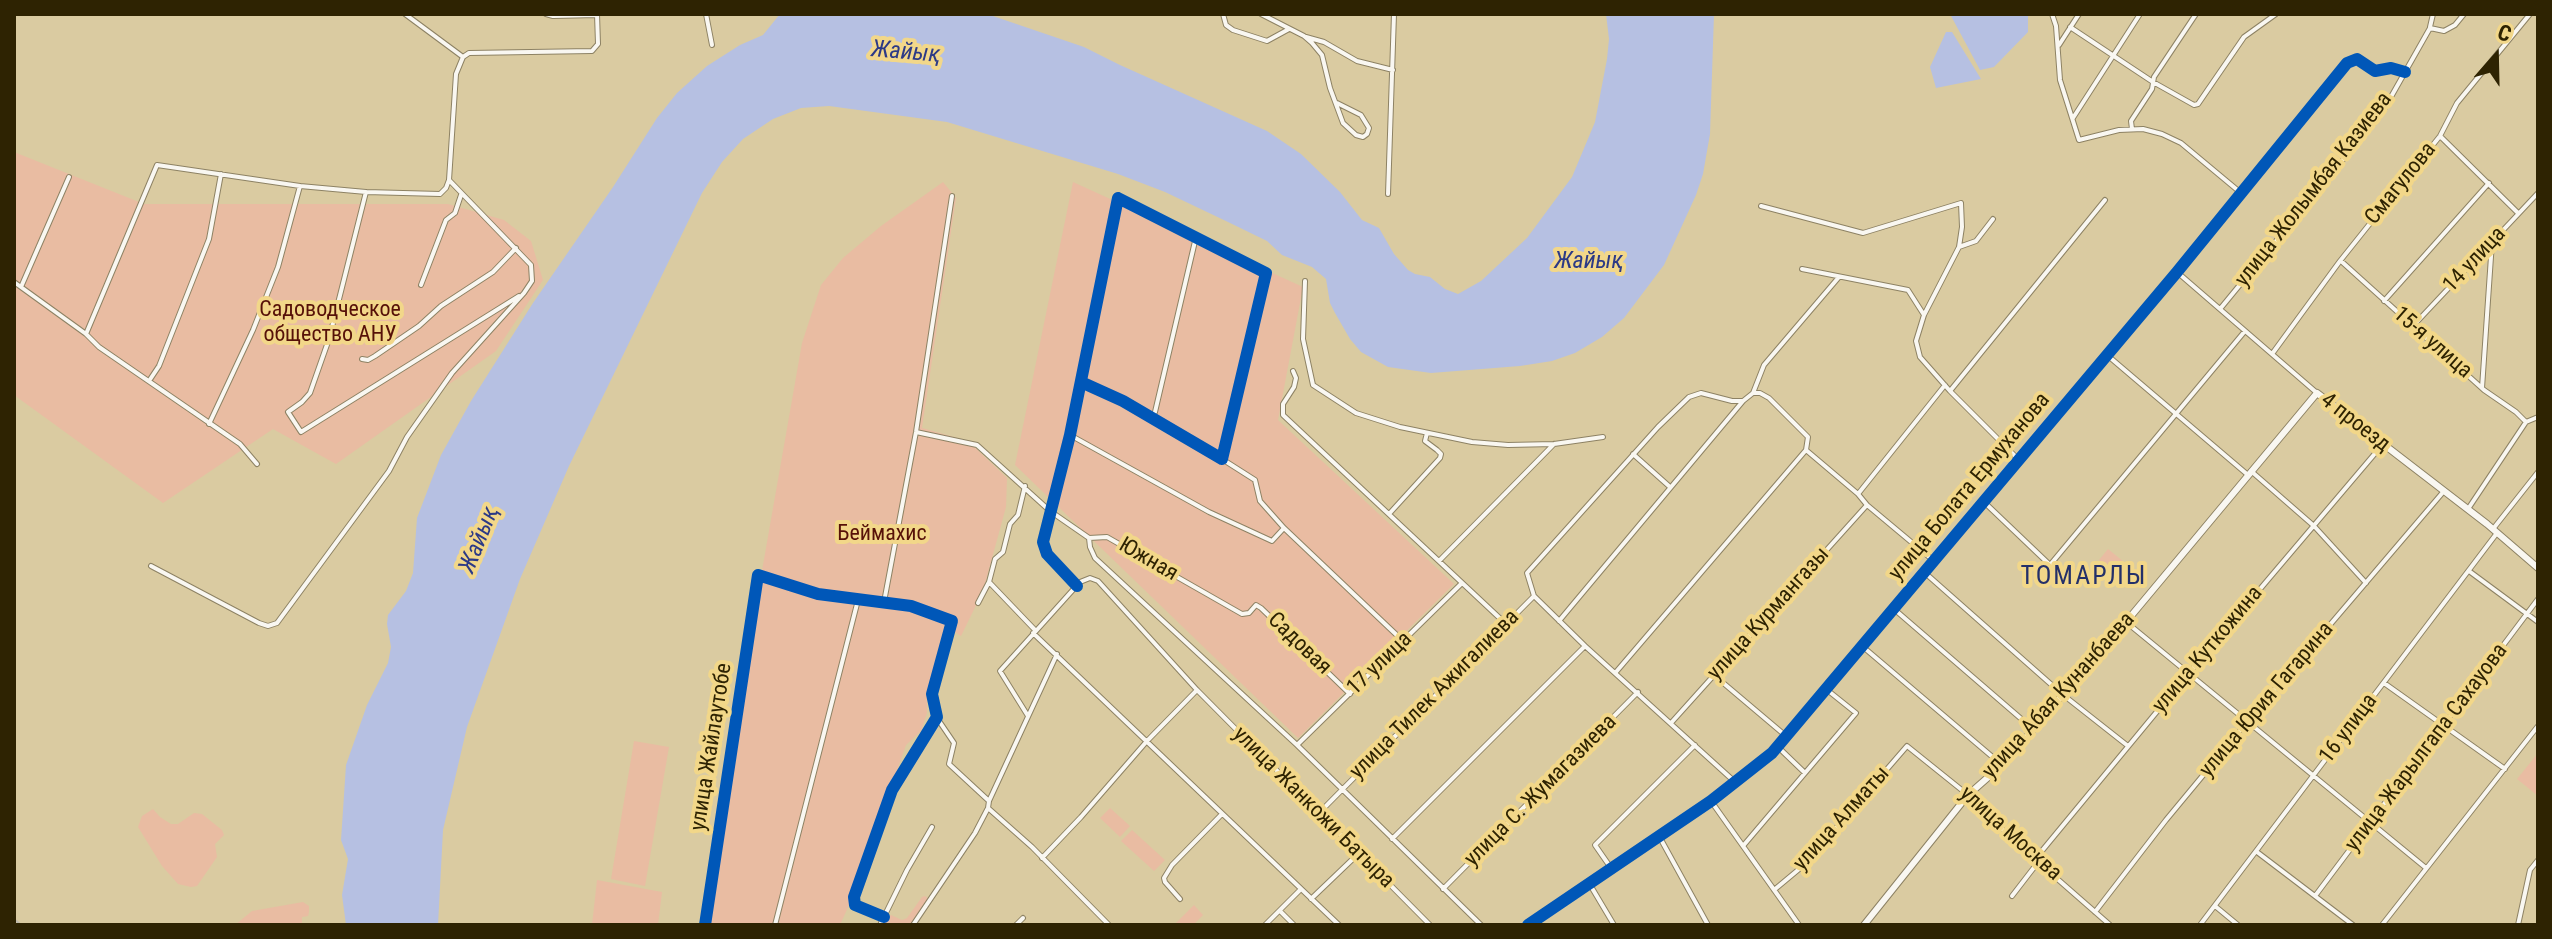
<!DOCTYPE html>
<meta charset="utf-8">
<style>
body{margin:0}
#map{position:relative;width:2552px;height:939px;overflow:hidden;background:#dacba1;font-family:"Roboto Condensed",sans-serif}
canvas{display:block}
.frame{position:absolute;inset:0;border:16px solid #2e2302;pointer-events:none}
.north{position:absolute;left:2456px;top:16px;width:80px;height:80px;-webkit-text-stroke:6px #f2d789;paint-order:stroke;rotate:20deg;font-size:22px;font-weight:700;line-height:32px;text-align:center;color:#2e2302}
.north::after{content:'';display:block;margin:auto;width:28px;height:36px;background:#2e2302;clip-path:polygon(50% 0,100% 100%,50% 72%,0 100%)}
</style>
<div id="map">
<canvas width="2552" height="939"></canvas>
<div class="frame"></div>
<div class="north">С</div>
</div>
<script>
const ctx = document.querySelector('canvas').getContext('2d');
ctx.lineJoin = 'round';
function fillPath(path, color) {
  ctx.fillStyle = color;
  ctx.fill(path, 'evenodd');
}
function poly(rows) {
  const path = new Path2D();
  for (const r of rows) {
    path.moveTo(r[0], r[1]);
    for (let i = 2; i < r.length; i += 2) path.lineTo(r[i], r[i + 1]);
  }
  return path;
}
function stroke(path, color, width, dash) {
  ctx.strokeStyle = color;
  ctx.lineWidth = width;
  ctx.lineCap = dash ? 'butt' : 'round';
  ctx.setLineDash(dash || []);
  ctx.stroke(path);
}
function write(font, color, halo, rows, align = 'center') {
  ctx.font = font + ' "Roboto Condensed",sans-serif';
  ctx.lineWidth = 8;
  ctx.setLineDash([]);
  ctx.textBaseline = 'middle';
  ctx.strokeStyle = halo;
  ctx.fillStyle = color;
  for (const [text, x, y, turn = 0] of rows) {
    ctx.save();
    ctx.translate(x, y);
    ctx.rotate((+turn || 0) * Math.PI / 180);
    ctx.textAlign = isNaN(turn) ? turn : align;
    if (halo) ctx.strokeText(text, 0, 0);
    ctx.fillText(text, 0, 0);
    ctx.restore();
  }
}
fillPath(poly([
 [14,152,144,204,448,204,504,220,531,241,543,280,496,351,336,464,273,429,163,503,14,395],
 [943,182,956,198,922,428,968,441,1007,478,1006,507,983,591,961,636,949,628,927,695,927,713,921,731,906,745,849,905,840,925,709,925,763,565,802,343,821,285,843,258,881,226],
 [1073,182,1303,287,1278,420,1454,584,1298,738,1015,465],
 [2108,549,2129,566,2121,577,2099,560],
 [634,741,669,747,645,886,611,879],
 [2538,753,2538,796,2517,779],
 [1110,808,1130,826,1120,837,1100,818],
 [153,809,160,817,171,824,178,824,194,813,202,814,222,830,224,835,215,844,217,857,197,886,191,887,178,884,162,866,138,827,142,816],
 [1132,830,1165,860,1154,871,1121,841],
 [597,880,662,892,658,925,592,925],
 [925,896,929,899,910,925,885,925,883,923,891,915,902,920,907,918,922,897],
 [303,902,309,906,309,912,308,916,302,917,302,925,235,925,252,911],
 [1194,905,1203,915,1193,925,1174,925]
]), '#e9bca2');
fillPath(poly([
 [780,14,987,14,1084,47,1120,65,1267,131,1301,154,1340,192,1362,220,1379,228,1394,254,1408,270,1415,274,1430,277,1445,289,1458,294,1481,281,1527,238,1572,177,1595,122,1607,59,1609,39,1606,14,1714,14,1710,134,1703,174,1696,195,1664,265,1624,318,1602,337,1575,353,1552,361,1520,366,1431,373,1388,367,1361,352,1350,339,1335,313,1330,303,1326,279,1312,267,1282,255,1267,241,1228,222,1165,192,1118,174,947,122,829,106,801,108,773,119,743,139,722,162,702,193,569,466,520,579,467,727,443,830,438,925,346,925,342,895,348,859,341,840,346,765,367,705,388,663,391,647,387,624,388,615,406,591,413,573,417,518,441,455,471,401,533,303,613,187,657,118,677,93,707,66,740,45,763,35],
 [1950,14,2028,14,2028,32,1994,67,1980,70],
 [1946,32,1952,32,1981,79,1936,88,1930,67]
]), '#b6c0e2');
const street = poly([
 [405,14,463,57],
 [546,14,553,16,597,15],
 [706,14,712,45],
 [1223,14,1226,25,1233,30,1267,41,1289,29],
 [1261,14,1304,36,1312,43,1322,55,1330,88,1343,123,1356,135,1363,137,1367,134,1369,128,1361,115,1337,103],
 [2052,14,2056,26,2060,80,2079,140,2119,130,2143,129,2162,134,2181,143,2241,193],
 [2070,27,2153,82,2194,105,2198,104,2244,37,2276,14],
 [2430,27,2433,14],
 [1306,37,1324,42,1357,61,1393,70],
 [2059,45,2079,14],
 [463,57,469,53,592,51,598,44,597,14],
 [2073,118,2140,14],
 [2132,129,2131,121,2152,89,2154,77,2196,14],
 [2440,136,2518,213],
 [366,192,329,339,310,393,302,402,288,412,301,432,519,296],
 [1388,194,1394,14],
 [1761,206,1863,233,1961,203,1962,227,1959,247,1924,315,1916,341,1920,357,1950,391,2019,460],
 [1959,247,1976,241,1993,219],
 [2341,261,2484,390,2516,412,2526,422],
 [1802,269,1908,290,1924,315],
 [2177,272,2317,393],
 [1305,281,1303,339,1313,385,1356,413,1400,427,1472,442,1508,445,1554,444,1603,437],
 [14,282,86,334],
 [421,285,446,220,455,213,461,195],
 [21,287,69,177],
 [2384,301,2489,183],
 [2220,309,2383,111,2430,28,2444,31,2455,25,2464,14],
 [2412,327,2538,193],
 [2272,354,2340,261,2440,136,2457,103,2530,14],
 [2107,355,2248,475],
 [362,359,368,360,375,356,419,326,441,306,493,272,516,248],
 [1293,371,1296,378,1294,387,1283,404,1283,415,1506,624],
 [149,381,159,366,209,239,221,174],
 [2482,388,2492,242],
 [1950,391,2105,200],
 [1753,393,1764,365,1839,277],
 [1150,418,1155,412,1196,237],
 [2526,422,2538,417],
 [209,424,253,330,278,267,300,186],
 [916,432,977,445,1050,511,1089,538,1107,537,1242,614,1249,613,1256,605,1261,608,1350,694],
 [1070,435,1209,512,1272,541,1284,528,1260,501,1255,480,1222,459],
 [1806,450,1858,494,1867,505,1934,561],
 [1633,454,1670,487],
 [257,464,240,444,99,347,86,334,157,165,300,186,366,192,440,194,446,188,449,180],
 [2251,471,2314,526,2366,583],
 [1858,494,1945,385],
 [1984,502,2050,565,2245,331],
 [2468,509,2526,422],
 [1389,514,1440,458,1441,454,1437,450,1425,441,1427,433],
 [1284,528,1403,641],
 [2493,529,2538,472],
 [1089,538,1090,547,1095,558,1297,745,1481,925],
 [1439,561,1554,444],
 [151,566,259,623,268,626,277,623,389,471,407,437,452,373,524,293,532,281,531,265,449,180,456,74,463,57],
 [2469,571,2538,622],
 [1924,572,2062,694,2128,746],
 [990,583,1035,630],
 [1077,586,1047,554,1043,542,1070,435,1118,198,1266,273,1222,459,1123,401,1081,382],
 [884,602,916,432,952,196],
 [978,603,989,582,995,559,1003,552,1010,524,1018,515,1025,486],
 [1894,609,2033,729],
 [1559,621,1743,401,1753,393,1760,393,1769,398,1808,437,1806,450,1616,672],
 [2126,622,2426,868],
 [1033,633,1339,925],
 [1862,646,2002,765],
 [1715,676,1786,736],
 [2384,683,2505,769],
 [1028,716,1000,671,1080,582,1090,578,1098,581,1197,690,1430,925],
 [937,718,954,743,949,764,989,801],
 [1671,723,1867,505],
 [1297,745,1462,583],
 [1778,747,1805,773],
 [1735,782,1585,646,1534,596,1527,573,1658,427,1689,397,1701,393,1732,401,1743,401],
 [1711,801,1799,925],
 [988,808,1032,847,1109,925],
 [1319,813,1534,596],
 [1659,836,1708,925],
 [1392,839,1585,646],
 [1743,846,1856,713,1826,689],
 [2257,852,2353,925],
 [1042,858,1081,817,1147,741,1197,690],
 [2036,858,2188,674,2383,444],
 [1611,868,1595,845,1695,745],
 [1589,883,1614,925],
 [1443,889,1638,692],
 [1774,890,1804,865,1907,746,1968,795,2014,841,2110,925],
 [2012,896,2039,861],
 [2315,896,2538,599],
 [1180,899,1165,882,1164,878,1172,865,1222,814],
 [1311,899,1358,854],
 [2215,906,2238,925],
 [1280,911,1294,925],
 [2095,912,2166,820,2248,721,2444,491],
 [705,925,758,575,818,594,911,606,952,621,932,694,937,717,892,790,854,897,855,905,884,917],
 [775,925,858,600],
 [880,925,907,870,932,827],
 [913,925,975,833,988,808,989,801,1057,654],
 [1016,925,1023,918],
 [1265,925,1300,890],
 [1528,925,1711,801,1772,753,2177,272,2347,63,2357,59,2375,71,2391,68,2405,72],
 [2200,925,2497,533],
 [2382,925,2538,726],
 [2518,925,2530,870,2538,860]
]);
const secondary = poly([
 [1864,925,1968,795,2002,765,2126,622,2317,393,2487,524,2538,568]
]);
stroke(street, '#8d8264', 6);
stroke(secondary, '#8d8264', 8);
stroke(street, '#f9f7f1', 4);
stroke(secondary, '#f9f7f1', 6);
stroke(poly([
 [14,919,21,925]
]), '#bdb9ae', 2, [16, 8]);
stroke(poly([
 [1077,586,1047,554,1043,542,1070,435,1118,198,1266,273,1222,459,1123,401,1081,382],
 [705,925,758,575,818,594,911,606,952,621,932,694,937,717,892,790,854,897,855,905,884,917],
 [1528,925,1711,801,1772,753,2177,272,2347,63,2357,59,2375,71,2391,68,2405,72]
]), '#0057b8', 12);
write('22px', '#2e2302', '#f2d789', [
 ["Смагулова",2401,184,-51],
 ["улица Жолымбая Казиева",2314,190,-52],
 ["14 улица",2475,260,-47],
 ["15-я улица",2432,343,41],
 ["4 проезд",2355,423,38],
 ["улица Болата Ермуханова",1970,487,-50],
 ["Южная",1148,560,30],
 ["улица Курмангазы",1769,614,-48],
 ["Садовая",1299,644,44],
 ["улица Куткожина",2208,650,-50],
 ["17 улица",1380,664,-44],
 ["улица Тилек Ажигалиева",1435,695,-45],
 ["улица Абая Кунанбаева",2059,696,-48],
 ["улица Юрия Гагарина",2267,700,-50],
 ["16 улица",2349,729,-53],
 ["улица Жайлаутобе",712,747,-81],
 ["улица Жарылгапа Сахауова",2427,748,-53],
 ["улица С. Жумагазиева",1541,791,-45],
 ["улица Жанкожи Батыра",1313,808,45],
 ["улица Алматы",1842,819,-48],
 ["улица Москва",2010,834,42]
]);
write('22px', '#561108', '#f2d789', [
 ["Садоводческое",330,310],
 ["общество АНУ",330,335],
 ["Беймахис",882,534]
]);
write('italic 24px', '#2c3a86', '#f2d789', [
 ["Жайық",906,53,5],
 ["Жайық",1589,262],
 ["Жайық",480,540,-68]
]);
ctx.letterSpacing = '2px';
write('26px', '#243069', '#f2d789', [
 ["ТОМАРЛЫ",2084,577]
]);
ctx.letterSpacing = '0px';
</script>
